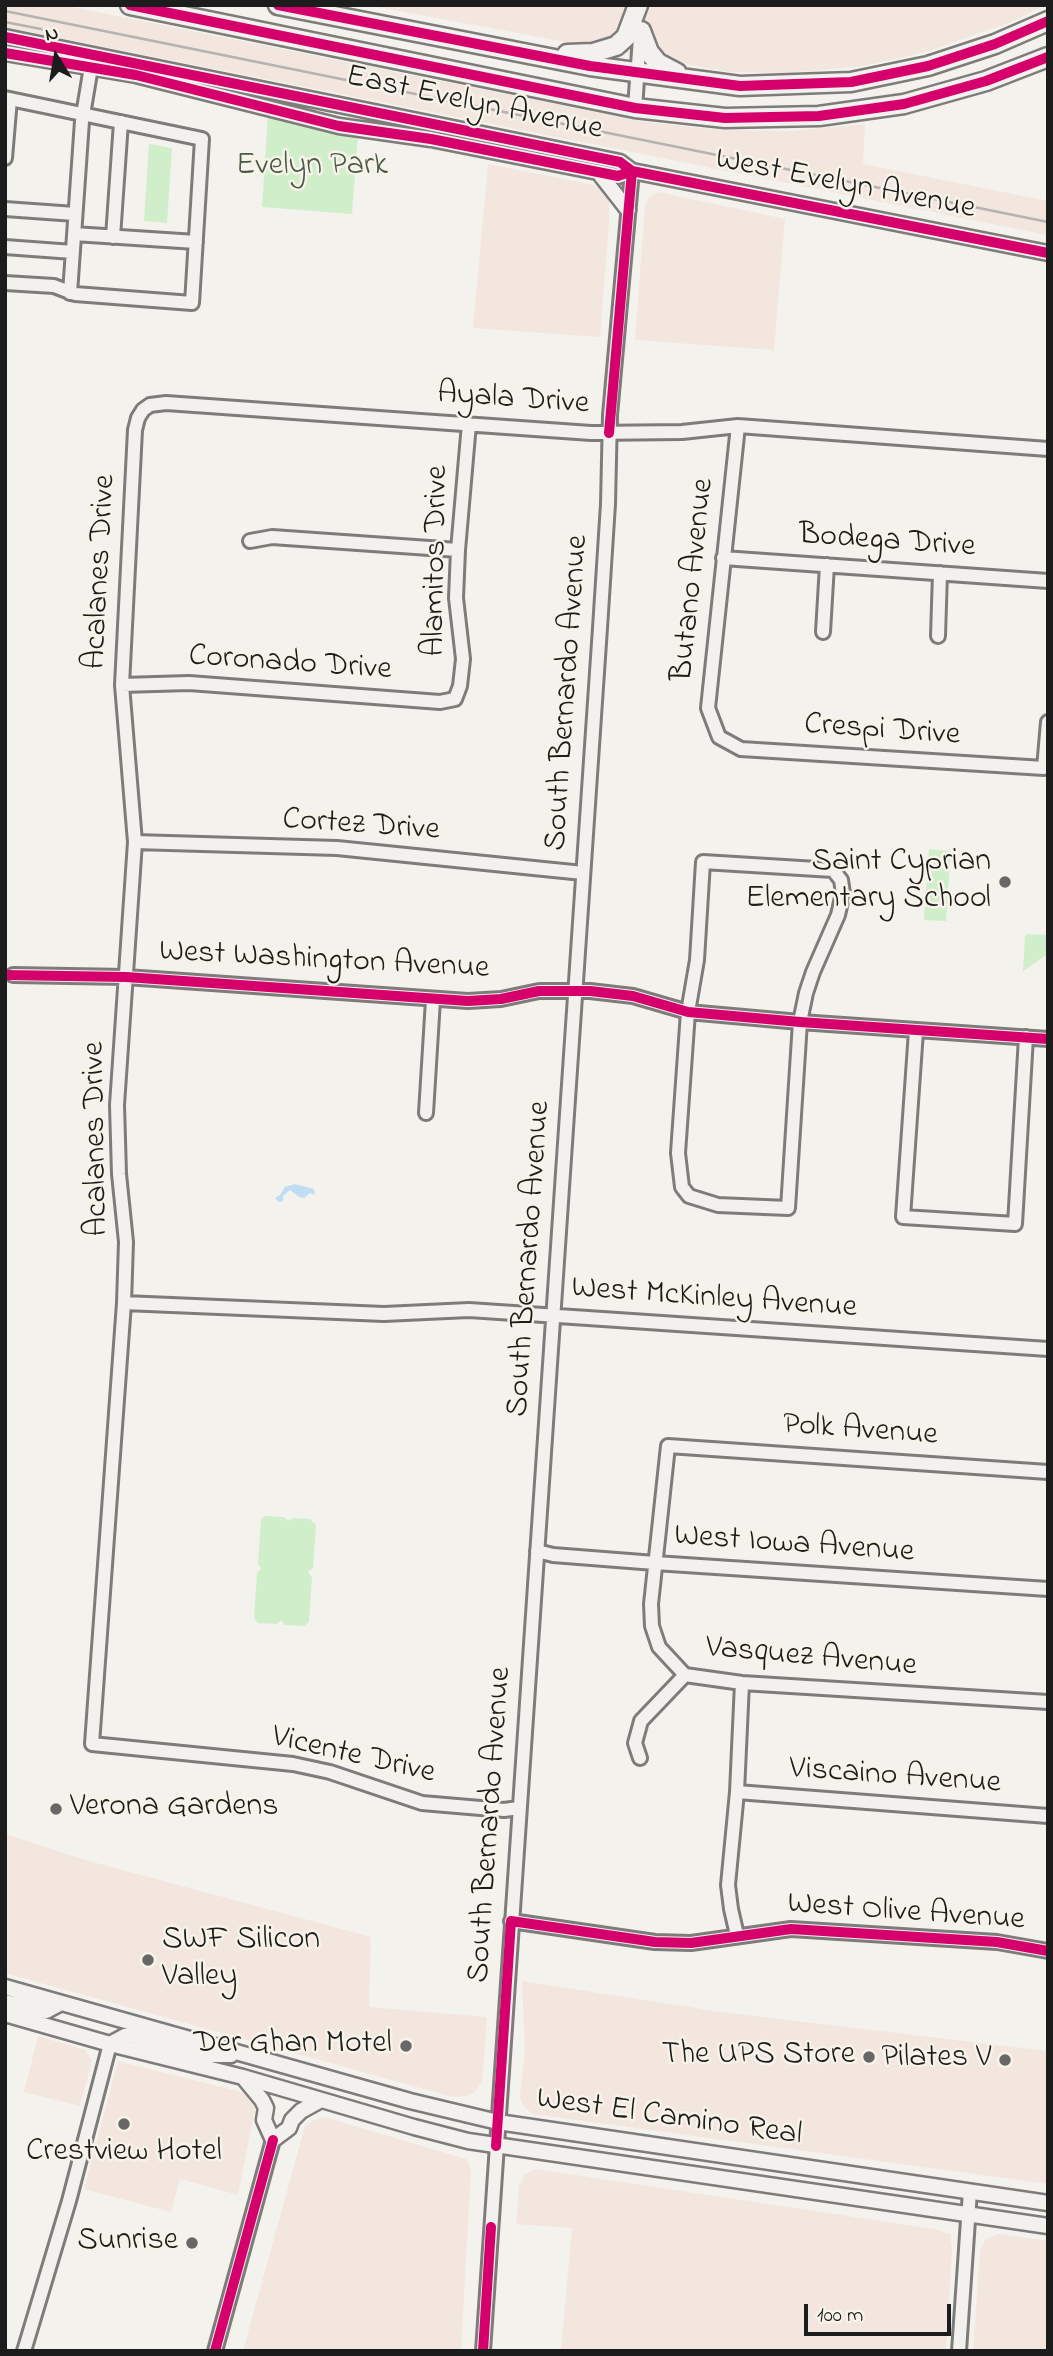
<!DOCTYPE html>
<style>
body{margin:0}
#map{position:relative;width:1053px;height:2356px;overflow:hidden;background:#f4f2ec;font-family:"Indie Flower",sans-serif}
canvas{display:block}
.frame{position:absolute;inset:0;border:7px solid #1c1c1c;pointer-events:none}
.north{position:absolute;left:21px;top:21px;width:70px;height:70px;-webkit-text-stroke:5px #f7f3e8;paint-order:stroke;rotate:349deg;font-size:19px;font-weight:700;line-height:28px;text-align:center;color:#1c1c1c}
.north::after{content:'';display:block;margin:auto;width:24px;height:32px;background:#1c1c1c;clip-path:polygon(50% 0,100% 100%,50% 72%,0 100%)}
.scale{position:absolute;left:804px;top:2304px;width:147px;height:32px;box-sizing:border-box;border:4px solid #1c1c1c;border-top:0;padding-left:9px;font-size:21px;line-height:24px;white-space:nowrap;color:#1c1c1c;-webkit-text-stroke:5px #f7f3e8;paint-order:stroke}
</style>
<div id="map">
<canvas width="1053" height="2356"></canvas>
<div class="frame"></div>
<div class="north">N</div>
<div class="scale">100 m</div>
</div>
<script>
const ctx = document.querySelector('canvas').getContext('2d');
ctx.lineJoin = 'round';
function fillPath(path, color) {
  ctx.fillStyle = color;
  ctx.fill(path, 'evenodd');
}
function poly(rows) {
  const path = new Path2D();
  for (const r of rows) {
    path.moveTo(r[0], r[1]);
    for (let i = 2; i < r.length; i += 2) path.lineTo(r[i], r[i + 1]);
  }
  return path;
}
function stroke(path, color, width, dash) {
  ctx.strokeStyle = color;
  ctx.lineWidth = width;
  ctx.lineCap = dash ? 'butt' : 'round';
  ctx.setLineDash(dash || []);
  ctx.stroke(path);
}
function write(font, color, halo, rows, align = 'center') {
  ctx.font = font + ' "Indie Flower",sans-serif';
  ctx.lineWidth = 5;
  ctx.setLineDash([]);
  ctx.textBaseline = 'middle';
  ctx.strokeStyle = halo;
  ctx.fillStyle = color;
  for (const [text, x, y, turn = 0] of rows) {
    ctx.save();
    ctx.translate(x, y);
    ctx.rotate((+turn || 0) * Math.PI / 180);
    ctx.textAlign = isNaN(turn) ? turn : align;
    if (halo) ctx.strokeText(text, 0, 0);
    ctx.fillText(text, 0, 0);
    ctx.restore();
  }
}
fillPath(poly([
 [5,5,62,5,645,122,720,130,794,131,865,124,863,164,1048,201,1048,235,5,27],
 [366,5,1045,5,1011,22,926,52,863,66,788,73,729,72],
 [488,164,595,185,606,192,609,200,609,220,600,337,473,328],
 [658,192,785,219,774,350,635,340,645,205,649,197],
 [5,1834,89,1861,371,1937,369,2007,487,2017,482,2082,475,2092,468,2096,453,2097,5,1973],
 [522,1981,721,2012,1048,2051,1048,2184,533,2114,524,2107,520,2097,525,2050],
 [38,2036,85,2050,92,2061,80,2106,24,2092],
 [118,2061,245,2093,251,2099,255,2109,238,2195,180,2179,171,2212,84,2189],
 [324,2117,466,2159,471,2169,461,2351,243,2351,305,2126,312,2121],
 [536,2169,934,2229,950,2234,952,2248,946,2351,561,2351,572,2228,516,2224,519,2186,525,2174],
 [999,2234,1048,2241,1048,2351,973,2351,980,2250,986,2239]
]), '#f2e6df');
fillPath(poly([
 [268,114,358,134,352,214,262,207],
 [149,144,172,148,167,223,144,221],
 [929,849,951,851,946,921,924,920],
 [1027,934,1048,935,1048,954,1023,971,1025,936],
 [265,1516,284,1517,288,1521,293,1518,310,1519,316,1525,313,1568,308,1572,312,1577,309,1622,304,1626,285,1625,281,1620,277,1624,258,1623,254,1618,257,1573,261,1569,258,1564,261,1520]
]), '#d0eeca');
fillPath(poly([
 [295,1184,314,1189,315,1195,310,1193,304,1198,299,1197,290,1190,283,1196,283,1201,279,1202,275,1198,280,1195,285,1187]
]), '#c0def3');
const minor = poly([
 [5,98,202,139,192,303,75,294,54,286,5,283],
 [635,108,640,37],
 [5,158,10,99],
 [5,209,75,214],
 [74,234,196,242],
 [113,237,121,122],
 [5,247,73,252],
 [70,293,82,121,91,67],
 [738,426,708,708,719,737,741,749,1044,768,1048,722],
 [250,541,272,537,458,550],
 [723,558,1048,581],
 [823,632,827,565],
 [938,636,940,573],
 [122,685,189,683,440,702,455,699,460,686,463,659,456,598,458,550,469,424],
 [135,842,337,848,583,873],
 [703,862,833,870,841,880,843,893,838,915,813,972,806,993,800,1022,788,1208,718,1205,689,1196,682,1187,678,1153,688,1012,697,960,703,862],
 [13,975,126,977,468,1001,501,999,539,991,590,991,633,996,688,1012,800,1022,1048,1039],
 [916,1031,903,1217,1015,1224,1026,1037],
 [426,1113,433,1000],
 [124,1303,384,1314,469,1310,1048,1349],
 [1048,1472,668,1446,651,1604,652,1626,659,1647,685,1675,742,1683,1048,1702],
 [537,1551,553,1555,655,1563,1048,1589],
 [640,1758,635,1743,641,1721,685,1675],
 [737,1792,1048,1816],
 [519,1808,504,1810,422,1803,330,1772,293,1764,92,1744,124,1303,126,1242,119,1174,117,1105,135,842,122,685,135,430,138,418,143,410,150,405,166,403,591,433,682,432,738,426,1048,449],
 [511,1921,655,1942,691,1943,791,1929,997,1942,1048,1951],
 [737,1935,731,1909,728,1885,737,1792,742,1683],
 [24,2351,69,2201,110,2044],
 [215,2351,273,2140],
 [483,2351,600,628,608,504,610,415,632,171],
 [959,2351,970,2191]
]);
const major = poly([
 [5,37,620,162,632,171,1048,253],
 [5,53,136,75,339,126,431,139,618,176,632,171],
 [599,173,628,210],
 [5,1987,410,2101,498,2122,1048,2203],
 [5,2002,46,2011,61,2003],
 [5,2014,110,2044,243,2077,414,2127,468,2141,1048,2226],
 [110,2044,125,2036,132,2035,209,2055,231,2055],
 [243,2077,262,2100,266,2108,264,2120,273,2140,289,2128,292,2120,301,2111,321,2100]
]);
const highway = poly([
 [130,5,635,108,725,118,819,116,904,104,986,81,1048,57],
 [278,5,590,66,740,86,851,82,928,66,995,44,1048,21],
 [641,31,649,52,658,63,677,73],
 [567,54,593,53,616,46,626,37,638,5]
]);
stroke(minor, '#7d7c7a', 18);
stroke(major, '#7d7c7a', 19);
stroke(highway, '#7d7c7a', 23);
stroke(minor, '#f2f1ed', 12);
stroke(major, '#f2f1ed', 14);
stroke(highway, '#f2f1ed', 18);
stroke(poly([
 [5,11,1048,222],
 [5,22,46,30]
]), '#b4b3b0', 2.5);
stroke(poly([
 [130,5,635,108,725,118,819,116,904,104,986,81,1048,57],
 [278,5,590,66,740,86,851,82,928,66,995,44,1048,21],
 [5,37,620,162,632,171,1048,253],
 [5,53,136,75,339,126,431,139,618,176,632,171],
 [609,433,632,171],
 [5,975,126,977,468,1001,501,999,539,991,590,991,633,996,688,1012,800,1022,1048,1039],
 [496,2146,511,1921,655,1942,691,1943,791,1929,997,1942,1048,1951],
 [215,2351,273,2140],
 [483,2351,491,2227]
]), '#d6006c', 10);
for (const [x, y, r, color] of [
 [1005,882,7,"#686765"],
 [56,1809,7,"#686765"],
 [148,1960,7,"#686765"],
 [406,2046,7,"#686765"],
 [869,2057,7,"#686765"],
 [1005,2060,7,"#686765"],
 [124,2124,7,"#686765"],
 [192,2243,7,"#686765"]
]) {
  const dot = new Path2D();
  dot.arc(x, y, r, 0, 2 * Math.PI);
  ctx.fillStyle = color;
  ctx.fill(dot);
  stroke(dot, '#f7f3e8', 2.5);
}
write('32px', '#1c1c1c', '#f7f3e8', [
 ["East Evelyn Avenue",474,105,12],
 ["West Evelyn Avenue",845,186,11],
 ["Ayala Drive",513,401,4],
 ["Bodega Drive",887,543,4],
 ["Alamitos Drive",438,561,-89],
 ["Acalanes Drive",102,572,-87],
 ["Butano Avenue",695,580,-84],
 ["Coronado Drive",290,665,4],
 ["South Bernardo Avenue",569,693,-86],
 ["Crespi Drive",882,732,4],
 ["Cortez Drive",361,827,4],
 ["West Washington Avenue",324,962,3],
 ["Acalanes Drive",98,1139,-91],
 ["South Bernardo Avenue",531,1259,-86],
 ["West McKinley Avenue",714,1300,4],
 ["Polk Avenue",860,1432,4],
 ["West Iowa Avenue",794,1546,4],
 ["Vasquez Avenue",811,1659,5],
 ["Vicente Drive",353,1757,13],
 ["Viscaino Avenue",895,1778,4],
 ["South Bernardo Avenue",492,1825,-86],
 ["West Olive Avenue",906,1914,4],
 ["West El Camino Real",669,2119,8]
]);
write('32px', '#495a48', '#f7f3e8', [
 ["Evelyn Park",312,168]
]);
write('32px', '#1c1c1c', '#f7f3e8', [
 ["Saint Cyprian",991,864],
 ["Elementary School",991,901],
 ["Verona Gardens",70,1809,"left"],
 ["SWF Silicon",162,1942,"left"],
 ["Valley",162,1979,"left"],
 ["Der Ghan Motel",392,2046],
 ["The UPS Store",855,2057],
 ["Pilates V",991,2060],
 ["Crestview Hotel",124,2154,"center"],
 ["Sunrise",178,2243]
], 'right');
</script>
